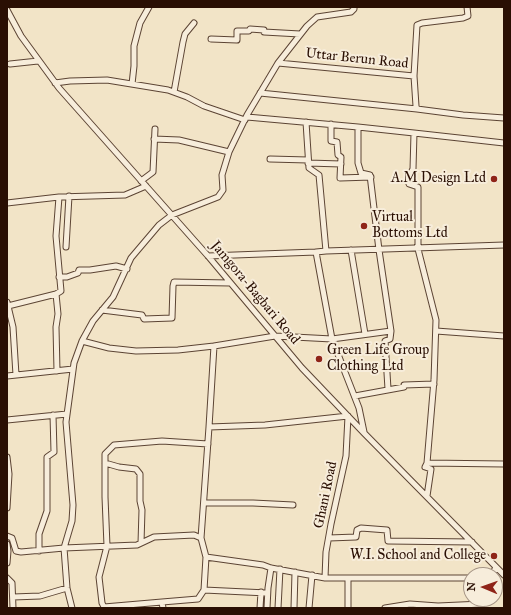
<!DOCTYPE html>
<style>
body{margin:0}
#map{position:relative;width:511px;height:615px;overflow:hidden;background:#f2e4c7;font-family:"IM FELL Great Primer",serif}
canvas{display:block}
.frame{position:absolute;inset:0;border:8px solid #2a0f03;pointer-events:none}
.north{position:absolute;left:463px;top:567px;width:40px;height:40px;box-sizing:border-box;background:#f7eddb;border:1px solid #a59485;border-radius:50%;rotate:272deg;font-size:11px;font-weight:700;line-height:16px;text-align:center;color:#2a0f03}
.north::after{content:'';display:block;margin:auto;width:14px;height:18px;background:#8f2418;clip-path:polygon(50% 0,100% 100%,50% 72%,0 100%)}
</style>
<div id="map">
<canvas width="511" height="615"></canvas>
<div class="frame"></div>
<div class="north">N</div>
</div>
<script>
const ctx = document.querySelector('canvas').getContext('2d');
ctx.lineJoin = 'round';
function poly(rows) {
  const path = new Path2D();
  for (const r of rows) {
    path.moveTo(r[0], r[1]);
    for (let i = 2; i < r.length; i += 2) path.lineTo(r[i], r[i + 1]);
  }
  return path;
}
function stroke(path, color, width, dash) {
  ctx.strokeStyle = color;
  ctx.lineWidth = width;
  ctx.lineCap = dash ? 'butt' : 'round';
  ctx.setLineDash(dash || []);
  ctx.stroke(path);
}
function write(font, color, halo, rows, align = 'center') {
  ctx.font = font + ' "IM FELL Great Primer",serif';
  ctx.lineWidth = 4;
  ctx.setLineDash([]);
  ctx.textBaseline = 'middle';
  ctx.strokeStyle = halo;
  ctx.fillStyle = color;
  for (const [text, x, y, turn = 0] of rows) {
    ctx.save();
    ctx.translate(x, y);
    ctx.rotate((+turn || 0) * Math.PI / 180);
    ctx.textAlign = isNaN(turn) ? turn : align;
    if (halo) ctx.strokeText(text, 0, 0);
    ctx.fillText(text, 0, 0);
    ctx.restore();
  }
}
const minor = poly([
 [354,7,354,9,351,12,317,17,307,26,278,63,414,76,416,106,417,109,463,115,504,118],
 [7,10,21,36,59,88,208,256,302,368,364,433,504,575],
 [211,39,237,40,237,31,249,31,250,29,264,30,264,32,300,34],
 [10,64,38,61],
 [414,76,417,25,422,23,463,18,468,16,467,7],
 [55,83,70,81,107,80,168,90,187,97,204,106,245,120],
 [132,84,134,66,134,46,140,23,149,7],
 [174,92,183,42,185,34,194,23],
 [260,93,417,109],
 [247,117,358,127,414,133],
 [306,122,309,168,319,175,326,251,316,252,332,339,359,408,364,432],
 [331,124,331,141,337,142,338,155,341,157,340,178,371,177],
 [154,139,179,140,229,152],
 [270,159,308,160],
 [308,163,341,164],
 [141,181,153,172,155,129],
 [7,203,59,197,125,195,146,186],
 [66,247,69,196],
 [351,250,365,334],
 [326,251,504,245],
 [208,256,316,252],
 [59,277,67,277,78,273,79,270,90,270,116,266,127,269],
 [7,302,13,327,16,375],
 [8,306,56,294],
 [102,310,142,315,144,319,172,318,173,286,174,282,230,283],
 [436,331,504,336],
 [82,341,109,348,136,351,178,350,214,346],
 [57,371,56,327,58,314,56,294,61,291,56,236,59,197],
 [7,376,73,369],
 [388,389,385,341,390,339,391,331],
 [355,396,404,387,404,385,434,384],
 [7,420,67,414],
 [209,427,214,346,275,336,332,339,391,331,379,250,370,175,361,173,358,163,358,127],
 [7,457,9,474,7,508],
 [105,463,119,467,136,469,140,474,140,501,142,510,141,543],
 [427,463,504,464],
 [427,496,431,469,425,467,427,463,434,380,436,320,418,249,418,187,409,184,408,178,413,169,414,133,504,143],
 [204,503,253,503,293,505],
 [7,536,12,538,16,551,21,552,64,548,137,545,154,537,194,535,201,538,206,557,263,565,271,568,325,578,471,578],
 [201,538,209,427,265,425,348,416,346,456,331,524,326,552,325,578],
 [329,538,356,537,357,530,361,528,387,530,388,541,472,542],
 [7,544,8,551,7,563],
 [39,551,39,534,47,511,47,457,54,452,53,415],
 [492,575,496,567],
 [7,578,12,583,13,608],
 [204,590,267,593],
 [13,597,40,596,67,588],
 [162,602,198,599,204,590,206,557],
 [72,608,67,588,64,548,72,521,73,505,66,422,74,363,82,341,93,321,113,297,131,258,159,225,172,215,218,197,223,190,222,175,229,152,247,115,278,63],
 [163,608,162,602,104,607,102,603,99,577,107,546,105,497,105,454,114,445,162,441,208,444],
 [260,608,261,592],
 [267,608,268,588,271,568],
 [278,608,280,569],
 [294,608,295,572],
 [309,608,312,575],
 [348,608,348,578],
 [385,608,410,604,438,606,482,604]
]);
stroke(minor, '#5c4434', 7);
stroke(minor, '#f7eddb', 5);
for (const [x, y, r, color] of [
 [494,179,4,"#8f2418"],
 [364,226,4,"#8f2418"],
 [319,359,4,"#8f2418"],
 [494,556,4,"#8f2418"]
]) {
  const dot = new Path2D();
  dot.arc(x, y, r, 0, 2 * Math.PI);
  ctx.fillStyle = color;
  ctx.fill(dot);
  stroke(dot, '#f7eddb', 1.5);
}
write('14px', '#2a0f03', '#f7eddb', [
 ["Uttar Berun Road",357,59,6],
 ["Jamgora-Bagbari Road",255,293,50],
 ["Ghani Road",326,495,-78]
]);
write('14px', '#2a0f03', '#f7eddb', [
 ["A.M Design Ltd",486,179],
 ["Virtual",372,218,"left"],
 ["Bottoms Ltd",372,234,"left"],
 ["Green Life Group",327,351,"left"],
 ["Clothing Ltd",327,367,"left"],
 ["W.I. School and College",486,556]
], 'right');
</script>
